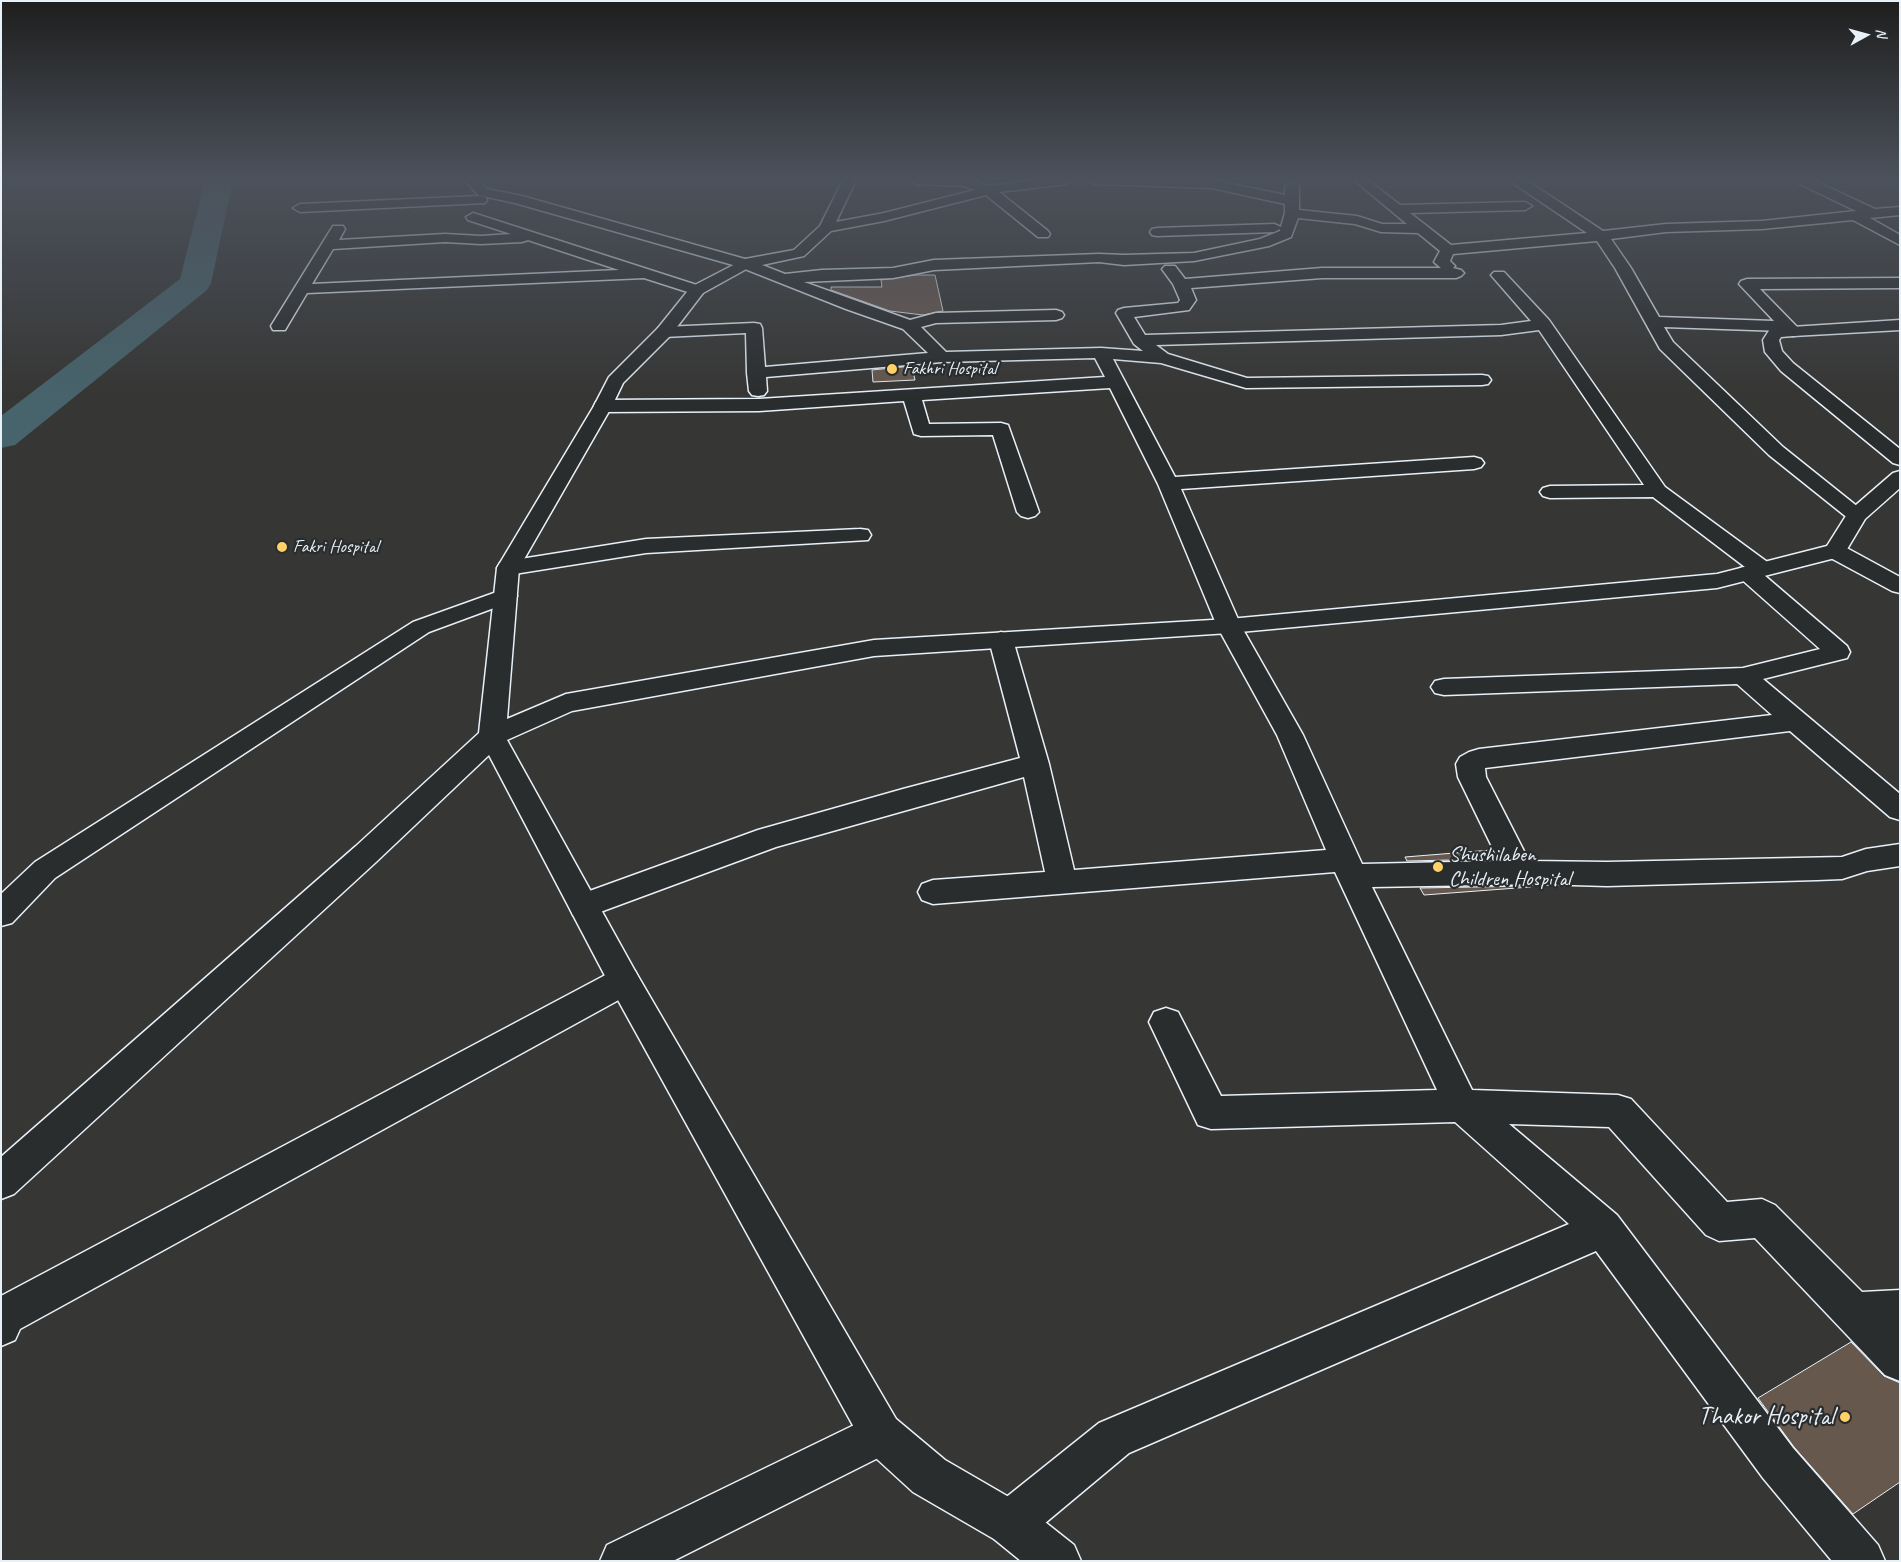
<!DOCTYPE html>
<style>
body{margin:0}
#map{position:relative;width:1901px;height:1562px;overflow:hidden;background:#363634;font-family:Caveat,sans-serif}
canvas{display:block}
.frame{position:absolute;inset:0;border:2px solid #e8f1f8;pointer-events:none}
.north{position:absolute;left:1841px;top:10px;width:50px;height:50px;-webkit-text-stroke:4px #2a2d2e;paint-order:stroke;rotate:83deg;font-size:14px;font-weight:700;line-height:20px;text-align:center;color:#e8f1f8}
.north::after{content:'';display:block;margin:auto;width:18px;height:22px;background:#e8f1f8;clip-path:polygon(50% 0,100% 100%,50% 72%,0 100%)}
</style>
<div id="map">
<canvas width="1901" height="1562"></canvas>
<div class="frame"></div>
<div class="north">N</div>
</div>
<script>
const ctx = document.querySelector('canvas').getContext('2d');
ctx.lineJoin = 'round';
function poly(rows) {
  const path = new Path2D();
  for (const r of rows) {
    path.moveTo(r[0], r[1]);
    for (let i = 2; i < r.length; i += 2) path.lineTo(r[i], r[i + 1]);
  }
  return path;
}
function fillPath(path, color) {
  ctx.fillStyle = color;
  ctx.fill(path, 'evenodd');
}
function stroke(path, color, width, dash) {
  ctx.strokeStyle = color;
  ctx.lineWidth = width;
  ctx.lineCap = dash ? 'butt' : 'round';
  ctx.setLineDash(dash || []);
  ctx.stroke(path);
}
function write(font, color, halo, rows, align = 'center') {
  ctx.font = font + ' Caveat,sans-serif';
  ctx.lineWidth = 4.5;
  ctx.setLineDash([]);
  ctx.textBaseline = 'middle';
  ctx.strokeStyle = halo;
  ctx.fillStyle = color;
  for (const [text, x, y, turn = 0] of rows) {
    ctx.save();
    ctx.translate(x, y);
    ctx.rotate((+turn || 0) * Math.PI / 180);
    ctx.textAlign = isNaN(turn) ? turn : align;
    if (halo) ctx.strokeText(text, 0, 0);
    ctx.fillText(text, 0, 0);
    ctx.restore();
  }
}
fillPath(poly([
 [205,180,233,180,211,283,207,290,15,445,1,448,1,416,180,279,205,180]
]), '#47636b');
const building = poly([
 [916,275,935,275,943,311,923,315,890,311,831,290,831,287,882,287,881,280,916,275],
 [912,366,915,380,873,382,872,370,912,366],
 [1492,850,1496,859,1407,861,1405,857,1492,850],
 [1530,887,1424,895,1420,888,1530,886,1530,887],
 [1851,1342,1884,1376,1900,1383,1900,1482,1853,1514,1794,1447,1758,1398,1851,1342]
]);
fillPath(building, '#67584e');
stroke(building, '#e8f1f8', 1);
const minor = poly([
 [465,180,479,180,487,189,522,196,745,259,794,250,820,226,843,180,856,180,836,222,884,213,975,190,964,186,919,184,914,183,913,180,972,180,989,186,1037,180,1073,180,1066,184,999,192,1048,231,1050,234,1048,237,1038,237,986,195,884,221,831,231,804,256,762,265,785,274,822,270,893,268,934,260,1099,254,1124,255,1194,253,1260,239,1280,231,1280,229,1274,232,1157,236,1152,235,1150,232,1152,229,1157,228,1274,224,1281,227,1285,213,1285,204,1212,188,1096,184,1091,183,1090,180,1212,180,1285,195,1285,186,1292,182,1299,186,1299,210,1357,216,1382,224,1407,224,1354,180,1368,180,1400,205,1525,202,1532,206,1525,210,1410,213,1451,245,1587,233,1513,183,1512,180,1526,180,1603,231,1666,224,1762,221,1856,211,1798,183,1797,180,1813,180,1875,209,1900,207,1900,215,1870,218,1900,235,1900,245,1853,220,1762,229,1666,232,1611,239,1631,268,1659,317,1774,321,1739,284,1741,281,1747,279,1900,278,1900,288,1760,289,1801,331,1799,335,1793,336,1787,335,1783,331,1664,327,1673,342,1783,447,1863,511,1867,515,1863,519,1856,521,1849,519,1769,455,1660,349,1615,268,1597,241,1453,254,1450,261,1455,266,1453,268,1461,270,1464,273,1461,276,1456,278,1322,278,1191,288,1196,300,1189,310,1134,317,1145,335,1501,325,1531,321,1491,275,1494,272,1504,272,1549,320,1665,487,1770,564,1773,569,1770,574,1764,575,1847,646,1850,652,1847,658,1763,679,1900,794,1900,820,1890,817,1790,731,1485,768,1486,777,1529,861,1607,862,1842,857,1866,849,1900,844,1900,866,1867,871,1842,879,1817,880,1607,886,1539,884,1372,887,1472,1090,1618,1095,1631,1099,1727,1202,1762,1199,1775,1205,1862,1292,1900,1290,1900,1381,1885,1375,1755,1238,1719,1241,1706,1235,1609,1127,1509,1124,1617,1215,1793,1448,1878,1545,1885,1561,1832,1561,1763,1478,1596,1251,1129,1453,1026,1539,1010,1546,994,1539,987,1523,994,1507,1099,1423,1569,1224,1455,1122,1211,1129,1198,1125,1149,1022,1154,1012,1166,1008,1178,1012,1221,1096,1437,1090,1335,872,933,904,922,900,918,892,922,884,933,880,1045,872,1024,777,776,847,584,918,573,915,569,906,573,897,758,830,903,789,1020,758,989,640,992,635,1001,632,1010,635,1013,640,1049,764,1074,870,1326,850,1277,735,1217,626,1158,484,1110,388,922,400,929,424,1001,423,1008,425,1039,512,1035,516,1028,518,1021,516,1017,512,993,435,921,436,914,434,904,401,759,411,603,412,596,410,594,406,596,402,603,400,759,399,1105,377,1095,358,942,362,766,377,767,391,764,395,758,396,752,395,749,391,747,373,746,333,664,337,658,336,656,332,658,328,664,327,754,323,760,324,762,328,765,367,928,353,903,329,846,309,740,267,515,203,478,195,465,180],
 [1298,218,1355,224,1381,232,1418,233,1440,251,1434,262,1441,268,1322,268,1185,279,1175,266,1165,266,1162,269,1173,284,1180,300,1178,303,1124,308,1118,310,1116,313,1134,344,1143,351,1101,348,946,352,921,327,936,323,1056,320,1062,318,1064,315,1062,312,1056,310,936,313,910,320,804,282,893,278,934,270,1099,262,1124,265,1194,261,1269,246,1291,237,1298,218],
 [1539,330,1644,485,1550,486,1543,488,1540,492,1543,496,1550,498,1653,497,1745,567,1740,568,1737,573,1740,578,1820,649,1743,668,1444,679,1435,681,1431,687,1435,693,1444,695,1737,684,1772,715,1479,749,1469,752,1460,757,1456,764,1458,777,1499,861,1362,864,1303,735,1241,626,1181,489,1474,469,1481,467,1484,463,1481,459,1474,457,1175,477,1113,359,1161,363,1246,388,1482,385,1488,384,1491,380,1488,376,1482,375,1247,378,1168,354,1156,345,1501,335,1539,330],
 [480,196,485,197,487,200,485,203,300,212,293,208,300,204,480,196],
 [473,213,703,287,705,290,703,293,697,295,644,278,307,293,285,330,273,330,271,326,333,226,343,226,345,229,339,240,445,234,481,236,511,234,468,220,466,217,473,213],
 [528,240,619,270,312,284,333,249,445,242,481,244,522,242,528,240],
 [860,529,868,530,871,535,868,540,646,553,508,575,500,573,497,568,500,563,508,561,646,539,860,529],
 [1835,544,1843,546,1900,577,1900,593,1892,591,1827,556,1824,551,1827,546,1835,544],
 [505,589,513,591,517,596,513,601,429,632,55,878,12,923,1,926,1,894,35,862,413,622,505,589],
 [624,967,635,971,640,981,635,991,20,1329,15,1340,1,1346,1,1296,613,971,624,967],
 [881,1412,896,1419,903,1434,896,1449,673,1561,600,1561,607,1545,881,1412]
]);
const major = poly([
 [745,259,750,261,753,264,750,267,703,293,670,336,623,383,612,406,519,568,507,719,566,694,874,640,1229,619,1717,574,1827,546,1849,511,1893,473,1900,471,1900,488,1865,519,1843,556,1717,588,1229,633,874,656,572,711,507,740,635,971,896,1419,945,1460,1026,1507,1074,1545,1081,1561,1021,1561,994,1539,913,1492,866,1449,613,991,489,755,376,862,14,1194,1,1199,1,1157,356,846,479,733,497,568,594,406,609,377,658,328,691,287,745,259],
 [1900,320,1900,330,1793,336,1781,337,1779,340,1782,351,1793,363,1900,449,1900,465,1893,463,1781,371,1765,352,1763,340,1770,329,1776,328,1900,320]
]);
stroke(minor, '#e8f1f8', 3);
stroke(major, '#e8f1f8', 3);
fillPath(minor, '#2a2d2e');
fillPath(major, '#2a2d2e');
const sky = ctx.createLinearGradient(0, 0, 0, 398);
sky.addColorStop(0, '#1e1e1d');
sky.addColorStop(0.45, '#4c525c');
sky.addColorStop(1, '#4c525c00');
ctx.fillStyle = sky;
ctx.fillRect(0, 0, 1901, 398);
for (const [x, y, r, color] of [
 [892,369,6,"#ffd166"],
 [282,547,6,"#ffd166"],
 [1438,867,6,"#ffd166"],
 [1845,1417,6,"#ffd166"]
]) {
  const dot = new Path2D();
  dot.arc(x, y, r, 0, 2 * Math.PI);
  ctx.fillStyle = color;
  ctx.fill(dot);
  stroke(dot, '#2a2d2e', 2);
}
write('18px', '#e8f1f8', '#2a2d2e', [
 ["Fakhri Hospital",903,369],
 ["Fakri Hospital",293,547]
], 'left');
write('21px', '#e8f1f8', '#2a2d2e', [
 ["Shushilaben",1449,855],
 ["Children Hospital",1449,879]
], 'left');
write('25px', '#e8f1f8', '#2a2d2e', [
 ["Thakor Hospital",1834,1417]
], 'right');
</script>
